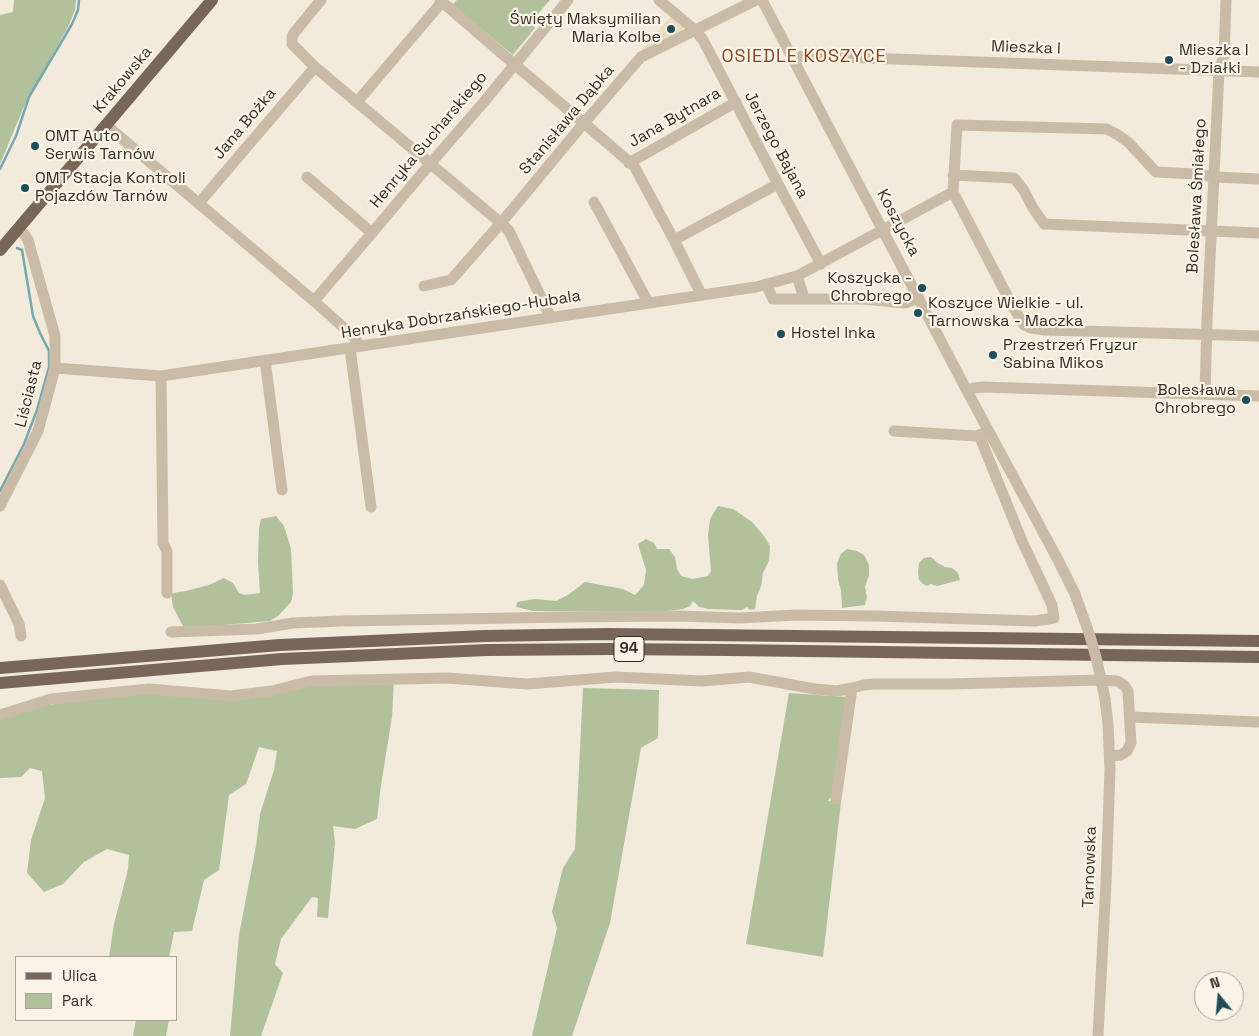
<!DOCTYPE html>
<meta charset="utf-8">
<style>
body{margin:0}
#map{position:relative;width:1259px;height:1036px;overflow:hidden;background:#f2eadb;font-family:"Space Grotesk",sans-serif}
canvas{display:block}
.legend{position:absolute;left:15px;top:956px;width:162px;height:65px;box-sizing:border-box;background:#faf3e7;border:1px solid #aca49a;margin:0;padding:6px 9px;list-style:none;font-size:15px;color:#362e27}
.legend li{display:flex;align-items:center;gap:10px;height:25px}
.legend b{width:25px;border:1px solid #aca49a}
.north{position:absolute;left:1194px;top:971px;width:50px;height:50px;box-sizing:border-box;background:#faf3e7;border:1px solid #aca49a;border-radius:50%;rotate:343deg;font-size:14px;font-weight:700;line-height:20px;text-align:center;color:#362e27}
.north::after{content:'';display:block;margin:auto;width:18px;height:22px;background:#1d4e58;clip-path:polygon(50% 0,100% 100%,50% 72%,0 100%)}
</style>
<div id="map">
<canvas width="1259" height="1036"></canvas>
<ul class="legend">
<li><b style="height:6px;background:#786758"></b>Ulica</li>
<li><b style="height:14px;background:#b0c19b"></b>Park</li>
</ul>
<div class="north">N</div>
</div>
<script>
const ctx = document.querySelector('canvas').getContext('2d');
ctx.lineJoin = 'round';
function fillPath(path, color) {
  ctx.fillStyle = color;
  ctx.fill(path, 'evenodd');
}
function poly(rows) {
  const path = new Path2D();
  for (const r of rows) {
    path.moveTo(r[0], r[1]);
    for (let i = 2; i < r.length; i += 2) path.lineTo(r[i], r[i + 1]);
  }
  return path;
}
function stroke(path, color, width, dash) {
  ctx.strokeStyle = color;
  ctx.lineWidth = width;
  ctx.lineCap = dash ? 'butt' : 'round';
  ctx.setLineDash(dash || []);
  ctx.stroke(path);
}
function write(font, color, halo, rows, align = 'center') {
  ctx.font = font + ' "Space Grotesk",sans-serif';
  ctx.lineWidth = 4.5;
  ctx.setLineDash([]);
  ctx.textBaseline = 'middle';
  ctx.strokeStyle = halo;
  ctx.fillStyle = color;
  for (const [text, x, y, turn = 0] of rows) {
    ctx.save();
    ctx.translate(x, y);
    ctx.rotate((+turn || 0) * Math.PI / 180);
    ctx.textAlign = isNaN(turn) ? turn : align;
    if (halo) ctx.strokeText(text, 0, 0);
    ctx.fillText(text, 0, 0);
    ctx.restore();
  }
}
fillPath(poly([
 [14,0,76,0,75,10,68,27,26,102,0,164,0,15,13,12],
 [457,0,550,0,531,22,535,28,513,55,455,7,453,4],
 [718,506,733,509,752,522,764,536,770,546,769,561,763,573,761,586,757,596,755,609,750,610,747,607,742,610,709,609,699,607,693,601,690,606,683,609,659,612,533,611,516,607,517,602,535,599,556,601,568,595,585,582,623,589,635,595,644,585,646,570,638,544,646,539,654,543,657,549,669,549,675,557,677,569,681,576,692,579,708,576,711,571,708,535,710,519],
 [276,516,284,526,291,549,293,593,291,602,278,616,270,621,189,628,183,626,173,607,171,594,178,592,186,591,209,585,224,578,233,583,239,593,245,595,260,593,258,562,259,528,261,519],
 [847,549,857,551,864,555,869,565,869,575,865,587,867,597,865,605,842,608,841,590,838,580,837,563,841,554],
 [931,557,938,563,945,567,952,568,958,573,960,580,937,586,931,584,927,586,923,584,919,580,918,572,919,563,924,558],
 [394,680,392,717,381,785,377,819,355,829,333,826,335,843,328,918,317,917,318,898,312,897,281,939,275,964,283,973,261,1036,230,1036,239,935,256,846,260,814,274,770,277,751,259,747,246,784,229,795,219,870,204,880,192,931,174,932,169,957,109,957,114,924,128,869,129,855,107,849,84,862,63,884,44,892,27,873,31,840,45,798,42,771,30,768,21,777,0,778,0,715,21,710,123,692,187,694],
 [583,688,659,690,658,738,641,748,610,923,572,1036,532,1036,557,928,552,912,563,868,575,849],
 [789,693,847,697,833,794,828,801,841,802,823,957,746,944],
 [136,1020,169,1020,166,1036,133,1036]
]), '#b0c19b');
fillPath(poly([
 [671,16,683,27,683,31,644,51,642,49]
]), '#eaddc2');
stroke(poly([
 [0,169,16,136,29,97,72,24,78,10,79,0],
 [0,491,24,444,37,410,49,367,49,351,40,333,33,316,22,250,17,248]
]), '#79a7af', 2.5);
stroke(poly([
 [321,0,294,33,292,37,292,44,315,67,501,223,509,231,551,318],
 [440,0,514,64,584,123,634,166,674,240,701,294],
 [659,0,696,31,703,40,778,184,821,264],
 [762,0,966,389,1057,558,1075,594],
 [792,57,810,56,1259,72],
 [357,102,442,2],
 [106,125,314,301,353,336,360,346],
 [629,163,736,102],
 [953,175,1014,178,1023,189,1033,208,1044,224,1259,233],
 [307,177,372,233],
 [1259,179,1215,177,1196,174,1156,172,1128,142,1118,135,1107,129,957,125,953,192,1013,307,1024,325,1031,328,1045,330,1259,336],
 [594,202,648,302],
 [199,203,315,67],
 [674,240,778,184],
 [797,276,804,298],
 [766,284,773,299,862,299,905,303,919,298],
 [424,286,451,280,501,223,584,123,641,57,756,0],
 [314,301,372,233,430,164,483,103,568,0],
 [350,348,371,507],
 [265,360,282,490],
 [55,368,161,376,756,287,797,276,953,192],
 [161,376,163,543,167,551,167,593],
 [966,389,983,387,1259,396],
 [1205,394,1207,321,1219,71,1224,56,1226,0],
 [894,431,976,436,986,432],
 [0,506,38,431,55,368,55,336,28,240,24,234,18,229],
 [0,585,19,624,21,636],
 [171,632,257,629,293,623,342,621,568,617,679,616,740,618,796,615,875,616,1035,621,1054,618,1052,605,1022,541,979,435],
 [0,715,51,699,149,689,231,696,272,691,311,681,447,678,527,684,616,677,702,681,749,677,815,689,837,691,852,688],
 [1130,717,1259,722],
 [836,799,852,688,864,685,873,684,950,684,1100,680,1117,681,1124,685,1128,691,1131,743,1127,751,1121,755,1110,756],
 [1098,1036,1106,883,1110,769,1108,724,1105,699]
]), '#cabba7', 11);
stroke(poly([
 [0,250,212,0],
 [0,668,280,645,485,636,608,634,1259,641],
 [0,683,282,659,487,650,609,649,729,650,1259,657]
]), '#786758', 12);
stroke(poly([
 [1075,594,1090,636,1097,661,1105,699]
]), '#cabba7', 11);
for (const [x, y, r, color] of [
 [671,29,5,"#1d4e58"],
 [1169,60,5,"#1d4e58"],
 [35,146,5,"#1d4e58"],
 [25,188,5,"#1d4e58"],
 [922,288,5,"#1d4e58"],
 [918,313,5,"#1d4e58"],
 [781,334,5,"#1d4e58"],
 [993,355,5,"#1d4e58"],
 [1246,400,5,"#1d4e58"]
]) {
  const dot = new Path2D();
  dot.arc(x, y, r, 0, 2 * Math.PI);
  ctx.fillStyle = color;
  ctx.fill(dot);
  stroke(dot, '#faf3e7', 2);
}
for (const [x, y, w] of [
 [629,649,30]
]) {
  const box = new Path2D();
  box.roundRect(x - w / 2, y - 12.5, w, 25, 4);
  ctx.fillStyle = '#faf3e7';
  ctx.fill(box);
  stroke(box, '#362e27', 1);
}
write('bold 15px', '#362e27', null, [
 ["94",629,649]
]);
write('16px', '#362e27', '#faf3e7', [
 ["Święty Maksymilian",661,20,"right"],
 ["Maria Kolbe",661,38,"right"],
 ["Mieszka I",1179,51],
 ["- Działki",1179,69],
 ["OMT Auto",45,137],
 ["Serwis Tarnów",45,155],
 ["OMT Stacja Kontroli",35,179],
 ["Pojazdów Tarnów",35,197],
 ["Koszycka -",912,279,"right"],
 ["Chrobrego",912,297,"right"],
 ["Koszyce Wielkie - ul.",928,304],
 ["Tarnowska - Maczka",928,322],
 ["Hostel Inka",791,334],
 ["Przestrzeń Fryzur",1003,346],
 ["Sabina Mikos",1003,364],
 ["Bolesława",1236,391,"right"],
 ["Chrobrego",1236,409,"right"]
], 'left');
write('16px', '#362e27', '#faf3e7', [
 ["Mieszka I",1026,48,2],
 ["Krakowska",123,80,-50],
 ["Jana Bytnara",675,118,-30],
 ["Stanisława Dąbka",567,120,-50],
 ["Jana Bożka",245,124,-50],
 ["Henryka Sucharskiego",429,140,-50],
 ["Jerzego Bajana",776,145,62],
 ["Bolesława Śmiałego",1197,196,-87],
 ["Koszycka",898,223,62],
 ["Henryka Dobrzańskiego-Hubala",461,315,-9],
 ["Liściasta",29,394,-76],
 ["Tarnowska",1090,867,-88]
]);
ctx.letterSpacing = '1px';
write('18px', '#864320', '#faf3e7', [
 ["OSIEDLE KOSZYCE",804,57]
]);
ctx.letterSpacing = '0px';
</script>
